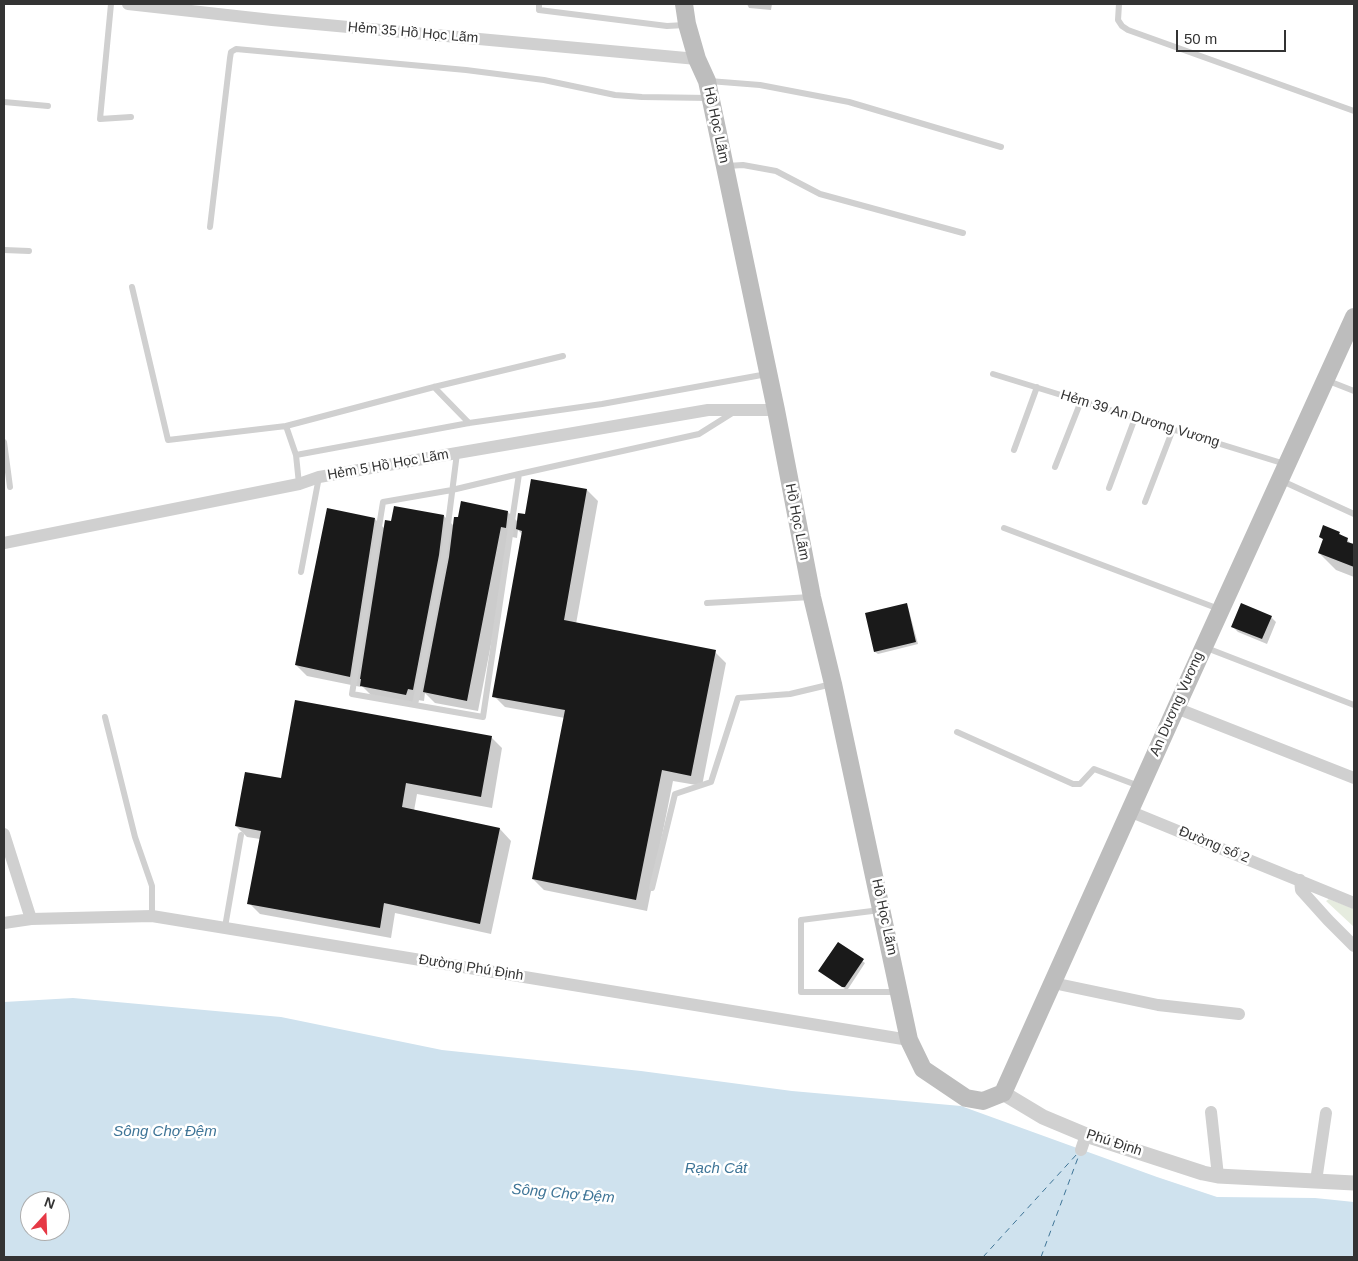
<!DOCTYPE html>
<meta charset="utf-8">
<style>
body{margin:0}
#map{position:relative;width:1358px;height:1261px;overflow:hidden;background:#fff;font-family:Helvetica,sans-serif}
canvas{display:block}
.frame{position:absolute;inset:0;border:5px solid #333;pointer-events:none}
.north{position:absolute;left:20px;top:1191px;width:50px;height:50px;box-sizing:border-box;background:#fff;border:1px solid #adadad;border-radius:50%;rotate:20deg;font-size:14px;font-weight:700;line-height:20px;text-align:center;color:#333}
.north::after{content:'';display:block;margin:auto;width:18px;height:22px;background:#e63946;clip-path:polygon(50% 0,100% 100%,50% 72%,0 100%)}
.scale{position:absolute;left:1176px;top:30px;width:110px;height:22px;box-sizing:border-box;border:2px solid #333;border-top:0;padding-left:6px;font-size:15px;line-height:18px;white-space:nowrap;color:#333;-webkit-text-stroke:4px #fff;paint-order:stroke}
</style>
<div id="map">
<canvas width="1358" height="1261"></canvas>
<div class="frame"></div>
<div class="north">N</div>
<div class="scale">50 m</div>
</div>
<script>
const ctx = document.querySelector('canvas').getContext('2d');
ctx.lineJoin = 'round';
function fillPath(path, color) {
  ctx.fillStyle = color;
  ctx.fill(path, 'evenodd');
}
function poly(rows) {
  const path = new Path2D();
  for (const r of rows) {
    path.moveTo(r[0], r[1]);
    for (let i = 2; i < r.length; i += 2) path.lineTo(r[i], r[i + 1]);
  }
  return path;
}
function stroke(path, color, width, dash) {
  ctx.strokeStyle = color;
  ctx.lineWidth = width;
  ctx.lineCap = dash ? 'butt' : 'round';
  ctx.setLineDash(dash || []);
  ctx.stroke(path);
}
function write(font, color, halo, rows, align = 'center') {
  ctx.font = font + ' Helvetica,sans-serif';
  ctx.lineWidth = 5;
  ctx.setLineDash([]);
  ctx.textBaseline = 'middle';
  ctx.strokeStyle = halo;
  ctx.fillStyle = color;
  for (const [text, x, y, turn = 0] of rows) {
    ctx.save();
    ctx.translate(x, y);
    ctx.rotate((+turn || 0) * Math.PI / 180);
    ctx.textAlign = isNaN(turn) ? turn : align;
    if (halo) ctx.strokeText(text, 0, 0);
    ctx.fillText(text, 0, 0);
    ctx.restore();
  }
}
fillPath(poly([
 [1329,899,1354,909,1354,927,1326,901]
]), '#e6ecdf');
fillPath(poly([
 [73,998,281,1017,442,1050,641,1071,792,1091,961,1106,1157,1177,1217,1197,1315,1198,1354,1202,1354,1257,4,1257,4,1002],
 [30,1201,60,1201,60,1231,30,1231]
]), '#cfe2ee');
fillPath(poly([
 [747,4,772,4,771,10,749,8],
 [587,490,598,501,576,624,715,652,726,663,702,786,673,781,647,911,544,890,533,879,565,718,505,707,494,696,522,534,518,530,517,538,512,537,478,711,435,703,425,693,424,701,418,700,417,706,373,697,361,685,361,687,307,676,296,665,375,519,385,529,444,516,454,526,508,512,518,522,526,516],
 [1339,533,1354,546,1354,577,1336,570,1319,553,1324,540,1320,537],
 [906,605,908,607,918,644,878,654,875,652],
 [1271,617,1276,622,1267,644,1238,632,1232,626],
 [491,737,502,748,492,808,417,794,414,811,500,829,511,841,491,934,395,913,391,938,260,914,249,903,260,839,247,837,236,826,282,780],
 [838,944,865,963,848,989,845,989,822,973]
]), '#0003');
stroke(poly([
 [983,1257,1077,1154],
 [1041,1257,1079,1155]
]), '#3f7597', 1, [6, 5]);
fillPath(poly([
 [531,479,587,489,564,620,716,650,691,776,662,770,636,900,532,879,565,710,492,697,522,531,516,529,518,513,525,514],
 [461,501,508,511,506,528,501,527,467,701,423,692,449,557,454,517,458,517],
 [394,506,444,515,439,555,413,690,408,689,406,695,360,686,361,679,360,679,385,520,391,521],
 [327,508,375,518,350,677,295,665],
 [1323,525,1340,532,1339,534,1348,538,1347,542,1354,544,1354,567,1318,553,1323,539,1319,537],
 [907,603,916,642,874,652,865,613],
 [1241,603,1272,616,1262,639,1231,627],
 [295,700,492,736,481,797,406,783,402,807,500,828,480,924,384,903,380,928,247,904,261,831,235,826,245,772,281,778],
 [838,942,864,959,845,987,842,987,818,971]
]), '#1a1a1a');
stroke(poly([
 [111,4,100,119,131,117],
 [539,4,539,10,667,26,685,25],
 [1119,4,1118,20,1122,26,1128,30,1354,111],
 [709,81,760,85,849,102,1001,147],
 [4,102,48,106],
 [727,166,743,165,776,171,820,194,963,233],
 [210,227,230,58,231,52,236,49,466,70,544,80,615,95,642,97,709,98],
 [4,250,29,251],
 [132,287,168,440,286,426,296,455,299,484],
 [993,374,1285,464],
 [1326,380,1354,391],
 [434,387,469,423],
 [286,426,434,387,563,356],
 [4,442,10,487],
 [1014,450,1037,387],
 [296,455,469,423,602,404,767,374],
 [1055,467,1081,401],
 [519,474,483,717,352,694,383,502,452,490,519,474],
 [519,474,699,434,734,412],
 [1280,480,1354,514],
 [1109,488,1135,418],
 [1145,502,1173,429],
 [1004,528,1219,609],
 [301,572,319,477],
 [707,603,811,597],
 [1204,647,1354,705],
 [415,705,444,556,457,453],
 [105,717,135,837,152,886,152,916],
 [957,732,1073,784,1080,784,1094,769,1139,786],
 [652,888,675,794,711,782,738,698,790,694,832,684],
 [880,910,801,920,801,992,896,992],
 [225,927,241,835]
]), '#d0d0d0', 6);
stroke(poly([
 [128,4,272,20,697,59],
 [4,543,299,484,319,477,457,453,708,410,776,410],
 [1176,708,1354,778],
 [1129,811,1354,903],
 [4,834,31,919],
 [1300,880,1301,890,1328,920,1354,946],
 [4,923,31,919,152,916,909,1040],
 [1053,983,1158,1005,1239,1014],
 [1211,1112,1218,1176],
 [1081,1150,1086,1135],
 [1316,1181,1326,1113]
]), '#d0d0d0', 12);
stroke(poly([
 [1003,1093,1043,1117,1086,1135,1203,1173,1218,1176,1354,1183]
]), '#d0d0d0', 15);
stroke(poly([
 [684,4,687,24,697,59,707,81,776,410,812,597,833,684,909,1040,923,1069,966,1098,983,1101,1003,1093,1176,708,1354,317]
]), '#bdbdbd', 18);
write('14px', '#333', '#fff', [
 ["Hẻm 35 Hồ Học Lãm",413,33,5],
 ["Hồ Học Lãm",716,125,78],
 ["Hẻm 39 An Dương Vương",1140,419,17],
 ["Hẻm 5 Hồ Học Lãm",388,465,-10],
 ["Hồ Học Lãm",797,522,79],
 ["An Dương Vương",1177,704,-66],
 ["Đường số 2",1214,845,22],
 ["Hồ Học Lãm",884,917,78],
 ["Đường Phú Định",471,968,9],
 ["Phú Định",1114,1143,18]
]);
write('italic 15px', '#3f7597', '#fff', [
 ["Sông Chợ Đệm",165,1132],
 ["Rạch Cát",716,1169],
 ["Sông Chợ Đệm",563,1194,5]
]);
</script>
